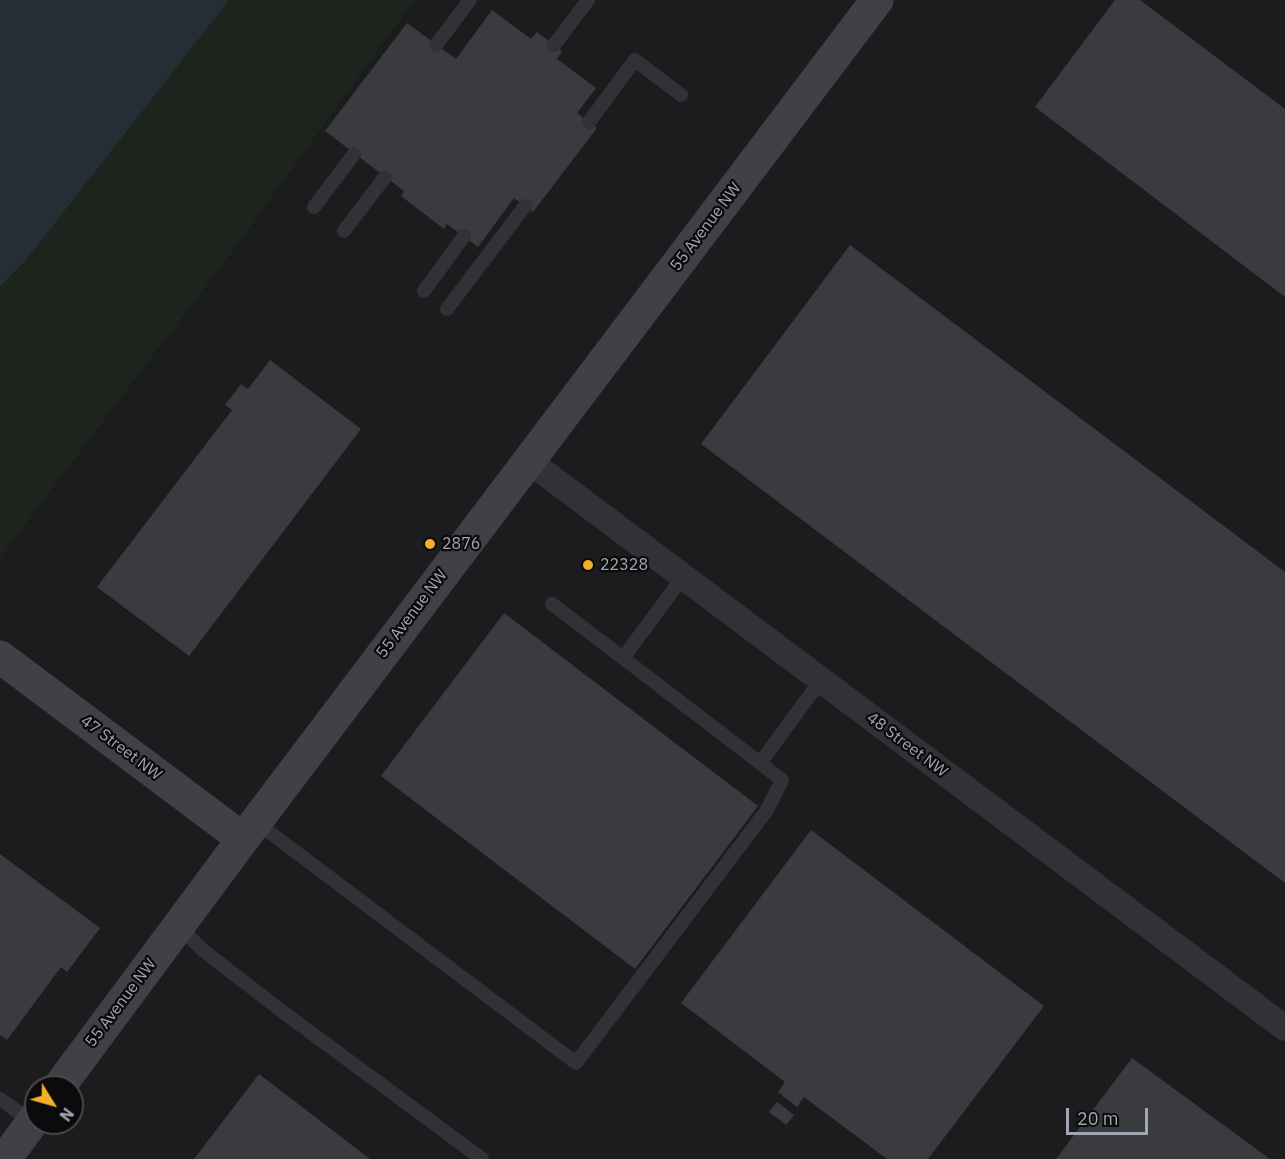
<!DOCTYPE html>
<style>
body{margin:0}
#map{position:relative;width:1285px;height:1159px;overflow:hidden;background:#101011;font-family:"IBM Plex Sans",sans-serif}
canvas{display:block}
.north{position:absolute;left:24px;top:1075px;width:60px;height:60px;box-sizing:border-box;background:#0b0b0c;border:2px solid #47494f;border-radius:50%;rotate:127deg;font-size:16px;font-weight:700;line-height:24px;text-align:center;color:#a1a6b3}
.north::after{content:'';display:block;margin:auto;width:21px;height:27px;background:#f4af25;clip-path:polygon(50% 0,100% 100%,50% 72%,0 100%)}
.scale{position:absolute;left:1066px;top:1108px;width:82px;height:27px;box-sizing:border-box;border:3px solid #a1a6b3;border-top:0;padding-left:8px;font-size:18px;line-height:21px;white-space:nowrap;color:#a1a6b3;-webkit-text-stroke:4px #0b0b0c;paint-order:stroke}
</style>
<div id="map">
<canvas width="1285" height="1159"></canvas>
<div class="north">N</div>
<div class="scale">20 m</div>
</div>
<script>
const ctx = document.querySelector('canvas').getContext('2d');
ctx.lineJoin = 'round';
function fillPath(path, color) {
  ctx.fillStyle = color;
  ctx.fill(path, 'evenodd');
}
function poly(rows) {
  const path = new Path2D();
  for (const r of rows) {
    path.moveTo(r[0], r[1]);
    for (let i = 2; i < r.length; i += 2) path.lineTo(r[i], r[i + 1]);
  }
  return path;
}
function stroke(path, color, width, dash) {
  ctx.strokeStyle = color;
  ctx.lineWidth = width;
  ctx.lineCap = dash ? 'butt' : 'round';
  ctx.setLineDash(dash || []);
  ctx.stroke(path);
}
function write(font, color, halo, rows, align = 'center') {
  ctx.font = font + ' "IBM Plex Sans",sans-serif';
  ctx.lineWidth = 4.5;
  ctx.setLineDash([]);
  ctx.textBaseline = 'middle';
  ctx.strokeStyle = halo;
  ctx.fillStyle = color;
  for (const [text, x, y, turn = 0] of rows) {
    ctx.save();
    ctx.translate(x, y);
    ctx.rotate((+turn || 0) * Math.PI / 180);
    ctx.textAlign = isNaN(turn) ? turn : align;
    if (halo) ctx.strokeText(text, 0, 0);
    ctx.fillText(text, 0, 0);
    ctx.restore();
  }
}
fillPath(poly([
 [415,0,1285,0,1285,1159,0,1159,0,558,236,247],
 [36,1087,72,1087,72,1123,36,1123]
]), '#1c1c1e');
fillPath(poly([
 [0,0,415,0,236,247,0,558]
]), '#1c241d');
fillPath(poly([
 [0,0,229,0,26,260,0,287]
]), '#262e35');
fillPath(poly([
 [1115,0,1140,0,1285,109,1285,297,1035,107],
 [492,10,531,39,537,32,562,51,557,59,596,88,577,113,597,128,533,212,514,198,478,247,447,224,444,229,401,196,404,191,325,131,407,23,456,59],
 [850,245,1285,572,1285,883,701,444],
 [270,360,361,429,189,656,97,587,232,410,225,405,241,384,248,389],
 [504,613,758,806,635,969,381,776],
 [811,830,1044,1006,928,1159,887,1159,804,1097,797,1107,778,1092,785,1082,681,1003],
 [0,854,100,928,67,972,61,967,7,1040,0,1035],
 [1132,1058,1270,1159,1056,1159],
 [259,1074,370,1159,194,1159],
 [777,1102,794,1115,786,1125,769,1112]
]), '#3a3b3f');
stroke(poly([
 [436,45,470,0],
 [554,45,588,0],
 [589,122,635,60,681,95],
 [314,207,354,154],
 [344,231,385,177],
 [424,291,464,236],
 [447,309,525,206],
 [683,577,623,658,760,763,821,680],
 [552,604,623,658],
 [256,822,576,1063,767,810,782,780,760,763],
 [178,926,204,951,283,1012,482,1159],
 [0,1099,32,1122]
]), '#313236', 14);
stroke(poly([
 [529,461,1285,1028]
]), '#313236', 26);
stroke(poly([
 [0,657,243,839],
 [59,1087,243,839,877,0],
 [5,1159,36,1117]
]), '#3f4146', 33);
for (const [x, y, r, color] of [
 [430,544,6,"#f4af25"],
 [588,565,6,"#f4af25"]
]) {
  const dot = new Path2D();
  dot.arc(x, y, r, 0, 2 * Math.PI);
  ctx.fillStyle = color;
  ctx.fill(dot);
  stroke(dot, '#0b0b0c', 2);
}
write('16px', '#a1a6b3', '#0b0b0c', [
 ["55 Avenue NW",706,227,-53],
 ["55 Avenue NW",412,614,-53],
 ["48 Street NW",907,745,37],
 ["47 Street NW",121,748,37],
 ["55 Avenue NW",121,1003,-53]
]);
write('16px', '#a1a6b3', '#0b0b0c', [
 ["2876",442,544],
 ["22328",600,565]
], 'left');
</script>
